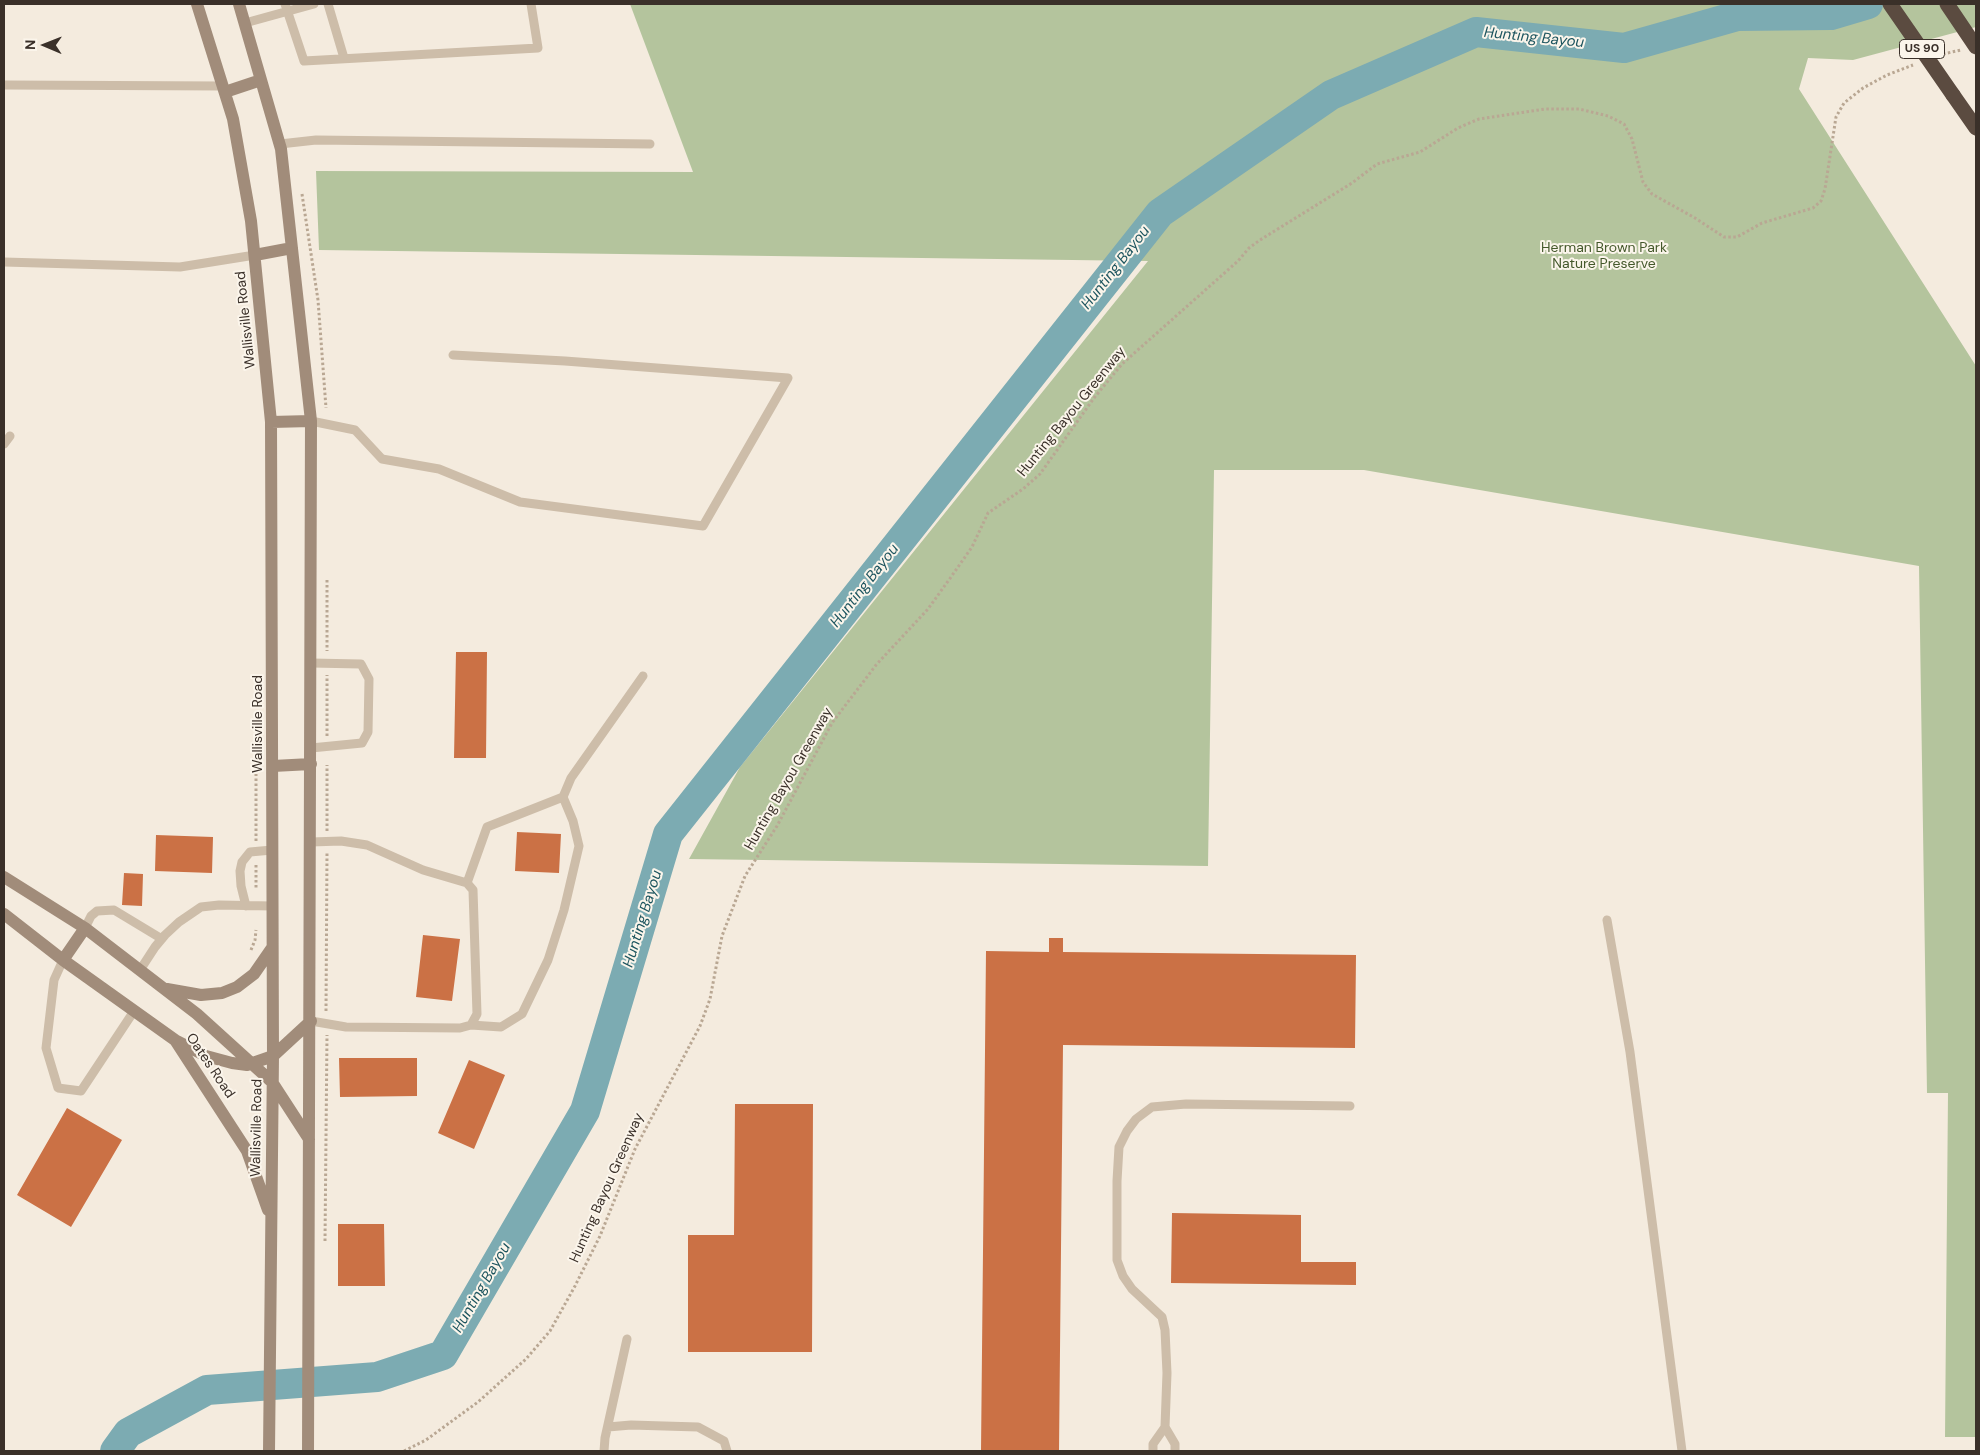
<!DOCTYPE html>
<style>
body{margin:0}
#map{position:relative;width:1980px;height:1455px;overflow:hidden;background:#f4ebde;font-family:"DM Sans",sans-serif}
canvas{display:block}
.frame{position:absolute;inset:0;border:5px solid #3a3029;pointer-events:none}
.north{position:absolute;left:20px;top:20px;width:50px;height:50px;-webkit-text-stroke:4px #fbf5eb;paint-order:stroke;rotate:271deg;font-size:14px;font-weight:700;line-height:20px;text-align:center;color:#3a3029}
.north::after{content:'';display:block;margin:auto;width:18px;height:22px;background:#3a3029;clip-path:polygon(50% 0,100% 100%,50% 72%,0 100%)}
</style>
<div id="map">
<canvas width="1980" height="1455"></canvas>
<div class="frame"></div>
<div class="north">N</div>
</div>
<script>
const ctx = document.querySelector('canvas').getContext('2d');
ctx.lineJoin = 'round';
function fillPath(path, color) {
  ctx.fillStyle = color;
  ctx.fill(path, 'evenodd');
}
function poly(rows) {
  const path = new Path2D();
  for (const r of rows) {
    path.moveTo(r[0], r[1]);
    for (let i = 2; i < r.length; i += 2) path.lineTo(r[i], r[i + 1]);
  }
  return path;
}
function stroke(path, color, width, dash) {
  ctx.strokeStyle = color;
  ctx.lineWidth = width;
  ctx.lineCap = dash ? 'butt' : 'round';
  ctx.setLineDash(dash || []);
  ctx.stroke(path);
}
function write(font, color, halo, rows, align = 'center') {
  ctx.font = font + ' "DM Sans",sans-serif';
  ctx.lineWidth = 4;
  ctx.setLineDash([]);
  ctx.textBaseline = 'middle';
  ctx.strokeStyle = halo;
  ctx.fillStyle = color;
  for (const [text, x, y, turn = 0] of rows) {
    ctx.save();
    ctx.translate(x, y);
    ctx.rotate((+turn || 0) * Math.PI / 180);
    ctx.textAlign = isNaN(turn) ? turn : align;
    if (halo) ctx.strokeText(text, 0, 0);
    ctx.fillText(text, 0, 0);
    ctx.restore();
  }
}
fillPath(poly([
 [630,4,1976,4,1976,27,1853,60,1808,58,1799,89,1976,366,1976,1437,1945,1437,1948,1093,1927,1093,1919,566,1364,470,1214,470,1208,866,689,859,740,767,1148,261,319,250,316,171,693,172]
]), '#b4c49d');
stroke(poly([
 [115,1451,128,1433,207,1390,377,1377,443,1355,585,1111,668,834,1160,213,1331,95,1476,32,1624,48,1737,16,1831,15,1868,4]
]), '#7cabb2', 30);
fillPath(poly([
 [456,652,487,652,486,758,454,758],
 [517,832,561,834,559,873,515,871],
 [156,835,213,837,212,873,155,871],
 [124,873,143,874,142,906,122,905],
 [423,935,460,939,452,1001,416,997],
 [1049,938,1063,938,1063,952,1356,955,1355,1048,1063,1045,1059,1451,981,1451,986,951,1049,952],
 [339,1058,417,1058,417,1096,340,1097],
 [469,1060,505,1075,474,1149,438,1133],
 [735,1104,813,1104,812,1352,688,1352,688,1235,734,1235],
 [67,1108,122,1140,71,1227,17,1195],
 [1172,1213,1301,1215,1301,1262,1356,1262,1356,1285,1171,1283],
 [338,1224,384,1224,385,1286,338,1286]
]), '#cb7145');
stroke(poly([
 [1943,54,1961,50],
 [302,194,318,300,326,408],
 [327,580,327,651],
 [327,736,327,675],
 [327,831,327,765],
 [256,841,256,774],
 [256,865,256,888],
 [251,950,255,940,256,930],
 [326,1011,327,852],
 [325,1241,327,1035],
 [404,1451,426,1440,478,1402,526,1359,550,1331,575,1286,600,1236,635,1149,700,1026,710,999,722,936,745,876,777,826,832,723,876,665,928,609,951,577,972,547,988,513,1023,489,1040,474,1094,398,1122,364,1238,261,1249,248,1260,240,1352,183,1377,164,1420,152,1458,128,1479,119,1545,109,1579,109,1608,116,1624,124,1632,139,1643,182,1652,194,1695,218,1724,237,1737,237,1762,223,1813,208,1821,201,1825,189,1836,117,1844,103,1863,88,1887,75,1913,65]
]), '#b9a793', 3, [2.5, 2.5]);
stroke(poly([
 [285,4,304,61,538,48,531,4],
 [328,4,344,58],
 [245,23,314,4],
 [4,85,223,86],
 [280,144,316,140,650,144],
 [4,262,180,267,255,255],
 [311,421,355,430,382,459,439,469,520,502,703,526,788,378,565,361,453,355],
 [4,444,10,436],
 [311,748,362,743,368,732,369,679,361,664,311,663],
 [467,883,487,827,563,797],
 [246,906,241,886,240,871,242,862,250,852,272,850],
 [1607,920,1630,1052,1682,1451],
 [85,928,91,916,97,911,114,910,162,939],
 [63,960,54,980,46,1048,58,1088,81,1091,134,1011],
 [140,970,155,947,165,935,179,922,201,907,219,905,272,906],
 [311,1021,346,1027,460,1028,471,1025,477,1014,473,890,467,883,423,870,367,845,341,841,311,842],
 [471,1025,501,1027,522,1014,548,960,564,910,579,846,573,821,563,797,571,778,643,676],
 [608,1427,631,1425,698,1427,724,1441,727,1451],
 [1165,1427,1167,1373,1165,1330,1162,1317,1132,1289,1123,1276,1117,1260,1117,1181,1119,1147,1127,1131,1136,1119,1152,1107,1186,1104,1350,1106],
 [604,1451,605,1438,627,1339],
 [1153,1451,1153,1444,1165,1427,1175,1444,1175,1451]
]), '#cdbda9', 9);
stroke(poly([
 [197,4,233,119,251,221,271,422,273,1056,269,1451],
 [239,4,281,149,311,421,308,1451],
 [225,92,261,80],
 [255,255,292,248],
 [271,422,311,421],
 [273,766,311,764],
 [4,877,85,928,197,1014,272,1082,309,1139],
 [4,914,63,960,175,1040,247,1151,268,1210],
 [63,960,85,928],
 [167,989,201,995,222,993,237,987,254,974,272,948],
 [177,1041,206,1056,232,1063,247,1065,273,1056,311,1021]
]), '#a18c7a', 12);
stroke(poly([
 [1947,4,1976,47],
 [1953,95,1976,128]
]), '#5b4b40', 15);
stroke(poly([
 [1890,4,1953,95]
]), '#5b4b40', 15);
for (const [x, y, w] of [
 [1922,49,45]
]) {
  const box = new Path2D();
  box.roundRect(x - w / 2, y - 9.5, w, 19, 4);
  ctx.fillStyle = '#fbf5eb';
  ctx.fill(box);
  stroke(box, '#3a3029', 1);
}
write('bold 12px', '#3a3029', null, [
 ["US 90",1922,49]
]);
write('14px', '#45592c', '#fbf5eb', [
 ["Herman Brown Park",1604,248],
 ["Nature Preserve",1604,264]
]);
write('14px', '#3a3029', '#fbf5eb', [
 ["Wallisville Road",246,320,-96],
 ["Hunting Bayou Greenway",1072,412,-51],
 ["Wallisville Road",258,724,-90],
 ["Hunting Bayou Greenway",789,779,-60],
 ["Oates Road",210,1066,56],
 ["Wallisville Road",257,1128,-89],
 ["Hunting Bayou Greenway",607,1188,-66]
]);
write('italic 15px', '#1c545e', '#fbf5eb', [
 ["Hunting Bayou",1534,38,6],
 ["Hunting Bayou",1116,268,-52],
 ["Hunting Bayou",865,586,-52],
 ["Hunting Bayou",643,919,-73],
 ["Hunting Bayou",482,1288,-60]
]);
</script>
